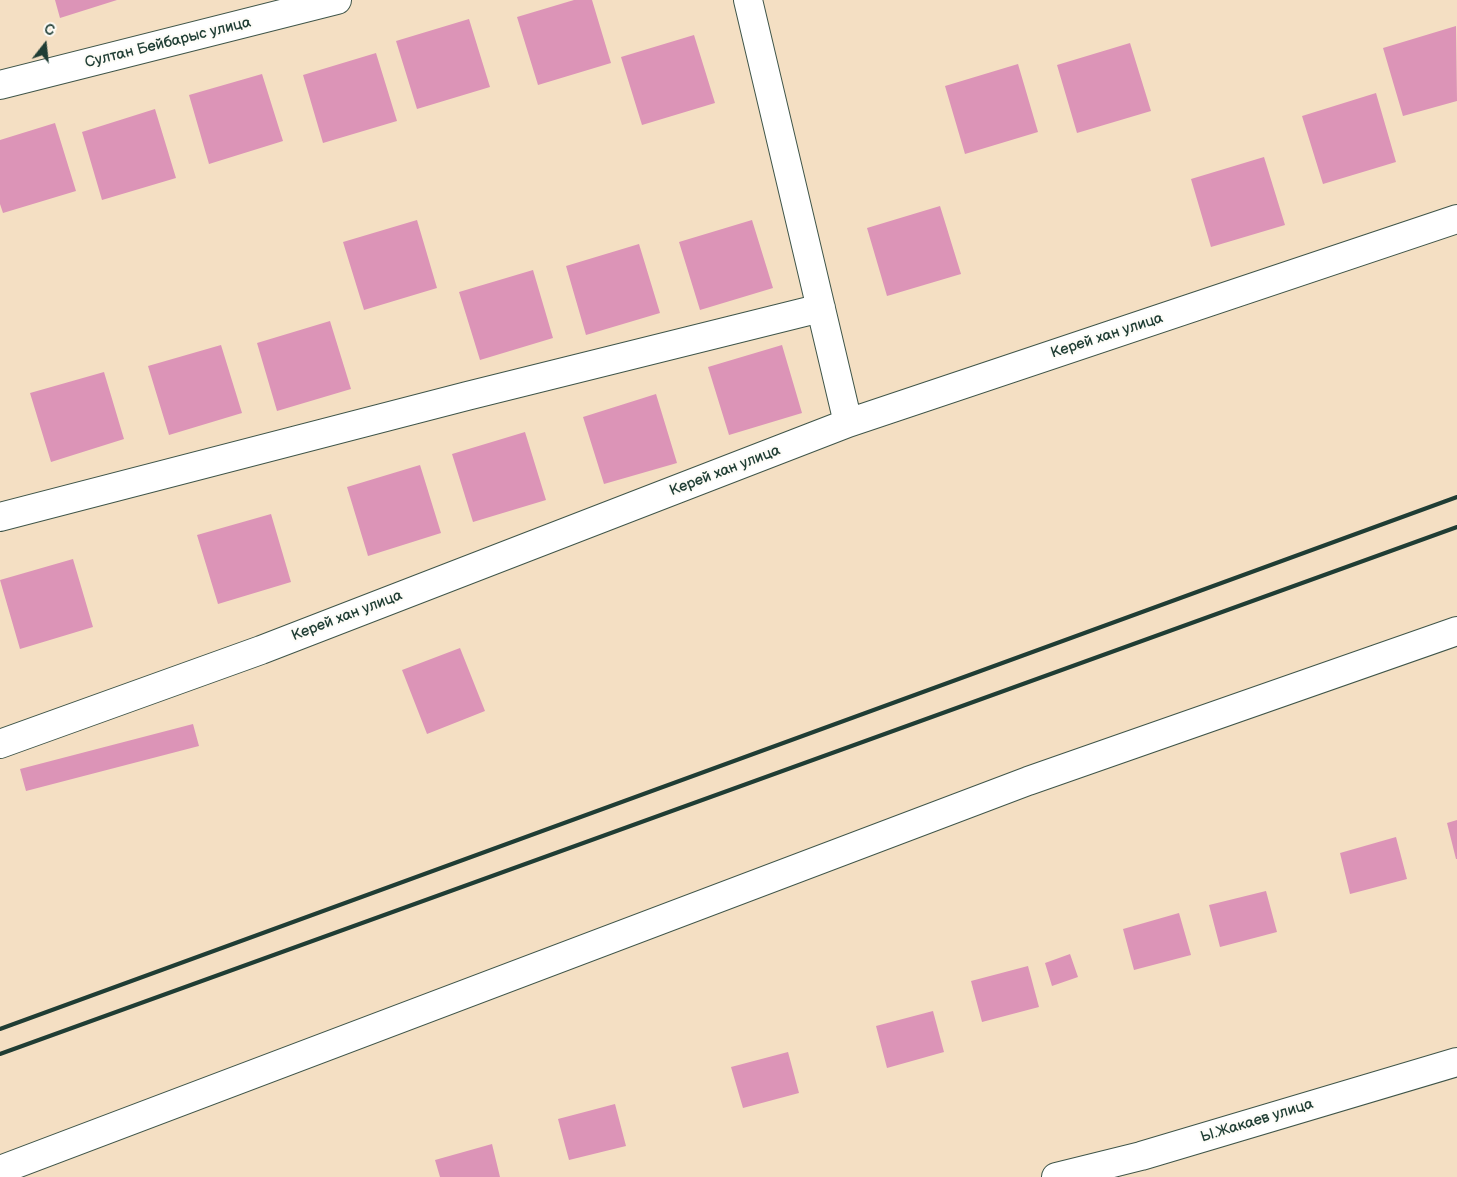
<!DOCTYPE html>
<meta charset="utf-8">
<style>
body{margin:0}
#map{position:relative;width:1457px;height:1177px;overflow:hidden;background:#f4dfc3;font-family:"Balsamiq Sans",sans-serif}
canvas{display:block}
.north{position:absolute;left:20px;top:20px;width:50px;height:50px;-webkit-text-stroke:4px #fdfcf7;paint-order:stroke;rotate:16deg;font-size:14px;font-weight:700;line-height:20px;text-align:center;color:#1f3d34}
.north::after{content:'';display:block;margin:auto;width:18px;height:22px;background:#1f3d34;clip-path:polygon(50% 0,100% 100%,50% 72%,0 100%)}
</style>
<div id="map">
<canvas width="1457" height="1177"></canvas>
<div class="north">С</div>
</div>
<script>
const ctx = document.querySelector('canvas').getContext('2d');
ctx.lineJoin = 'round';
function fillPath(path, color) {
  ctx.fillStyle = color;
  ctx.fill(path, 'evenodd');
}
function poly(rows) {
  const path = new Path2D();
  for (const r of rows) {
    path.moveTo(r[0], r[1]);
    for (let i = 2; i < r.length; i += 2) path.lineTo(r[i], r[i + 1]);
  }
  return path;
}
function stroke(path, color, width, dash) {
  ctx.strokeStyle = color;
  ctx.lineWidth = width;
  ctx.lineCap = dash ? 'butt' : 'round';
  ctx.setLineDash(dash || []);
  ctx.stroke(path);
}
function write(font, color, halo, rows, align = 'center') {
  ctx.font = font + ' "Balsamiq Sans",sans-serif';
  ctx.lineWidth = 4;
  ctx.setLineDash([]);
  ctx.textBaseline = 'middle';
  ctx.strokeStyle = halo;
  ctx.fillStyle = color;
  for (const [text, x, y, turn = 0] of rows) {
    ctx.save();
    ctx.translate(x, y);
    ctx.rotate((+turn || 0) * Math.PI / 180);
    ctx.textAlign = isNaN(turn) ? turn : align;
    if (halo) ctx.strokeText(text, 0, 0);
    ctx.fillText(text, 0, 0);
    ctx.restore();
  }
}
fillPath(poly([
 [55,0,117,0,60,18],
 [574,0,592,0,611,63,538,85,517,17],
 [469,19,490,87,417,109,396,41],
 [1456,26,1457,101,1403,116,1383,48],
 [694,35,715,103,642,125,621,57],
 [1130,43,1151,111,1077,133,1057,65],
 [376,53,397,121,323,143,303,75],
 [1018,64,1038,132,965,154,945,86],
 [262,74,283,141,209,164,189,95],
 [1376,93,1396,162,1323,184,1302,116],
 [155,109,176,178,102,200,82,132],
 [55,123,76,191,3,213,0,204,0,140],
 [1264,157,1285,225,1211,247,1191,179],
 [940,206,961,274,887,296,867,228],
 [417,220,437,288,364,310,343,242],
 [752,220,773,288,700,310,679,242],
 [639,244,660,313,586,335,566,266],
 [533,270,553,338,480,360,459,292],
 [330,321,351,389,277,411,257,343],
 [221,345,242,413,169,435,148,366],
 [782,345,802,413,729,435,708,367],
 [104,372,124,439,51,462,30,393],
 [656,394,677,463,604,484,583,417],
 [525,432,546,500,473,522,452,454],
 [420,465,441,533,368,556,347,487],
 [271,514,291,582,218,604,197,535],
 [73,559,93,627,20,649,0,580],
 [460,648,485,711,427,734,402,670],
 [193,724,199,746,26,791,20,769],
 [1457,820,1457,859,1456,859,1447,823],
 [1396,837,1407,879,1350,894,1340,853],
 [1266,891,1277,932,1220,947,1209,905],
 [1179,913,1191,955,1134,970,1123,929],
 [1070,954,1078,977,1052,986,1045,963],
 [1028,966,1039,1007,982,1022,971,981],
 [933,1011,944,1052,887,1068,876,1026],
 [788,1052,799,1093,743,1108,731,1067],
 [615,1104,626,1146,569,1160,558,1119],
 [492,1144,500,1177,440,1177,435,1160]
]), '#dc94b7');
const minor = poly([
 [748,0,848,423],
 [0,85,337,0],
 [0,517,467,396,821,308],
 [0,744,261,650,848,423,1457,219],
 [0,1170,1028,781,1457,631],
 [1056,1177,1141,1156,1457,1062]
]);
stroke(minor, '#3f5549', 30);
stroke(minor, '#fff', 28);
stroke(poly([
 [0,1029,1457,497],
 [0,1054,1457,527]
]), '#1f3d34', 4);
write('15px', '#1f3d34', '#fdfcf7', [
 ["Султан Бейбарыс улица",168,43,-14],
 ["Керей хан улица",1107,336,-18],
 ["Керей хан улица",725,471,-21],
 ["Керей хан улица",347,616,-21],
 ["Ы.Жакаев улица",1257,1121,-17]
]);
</script>
